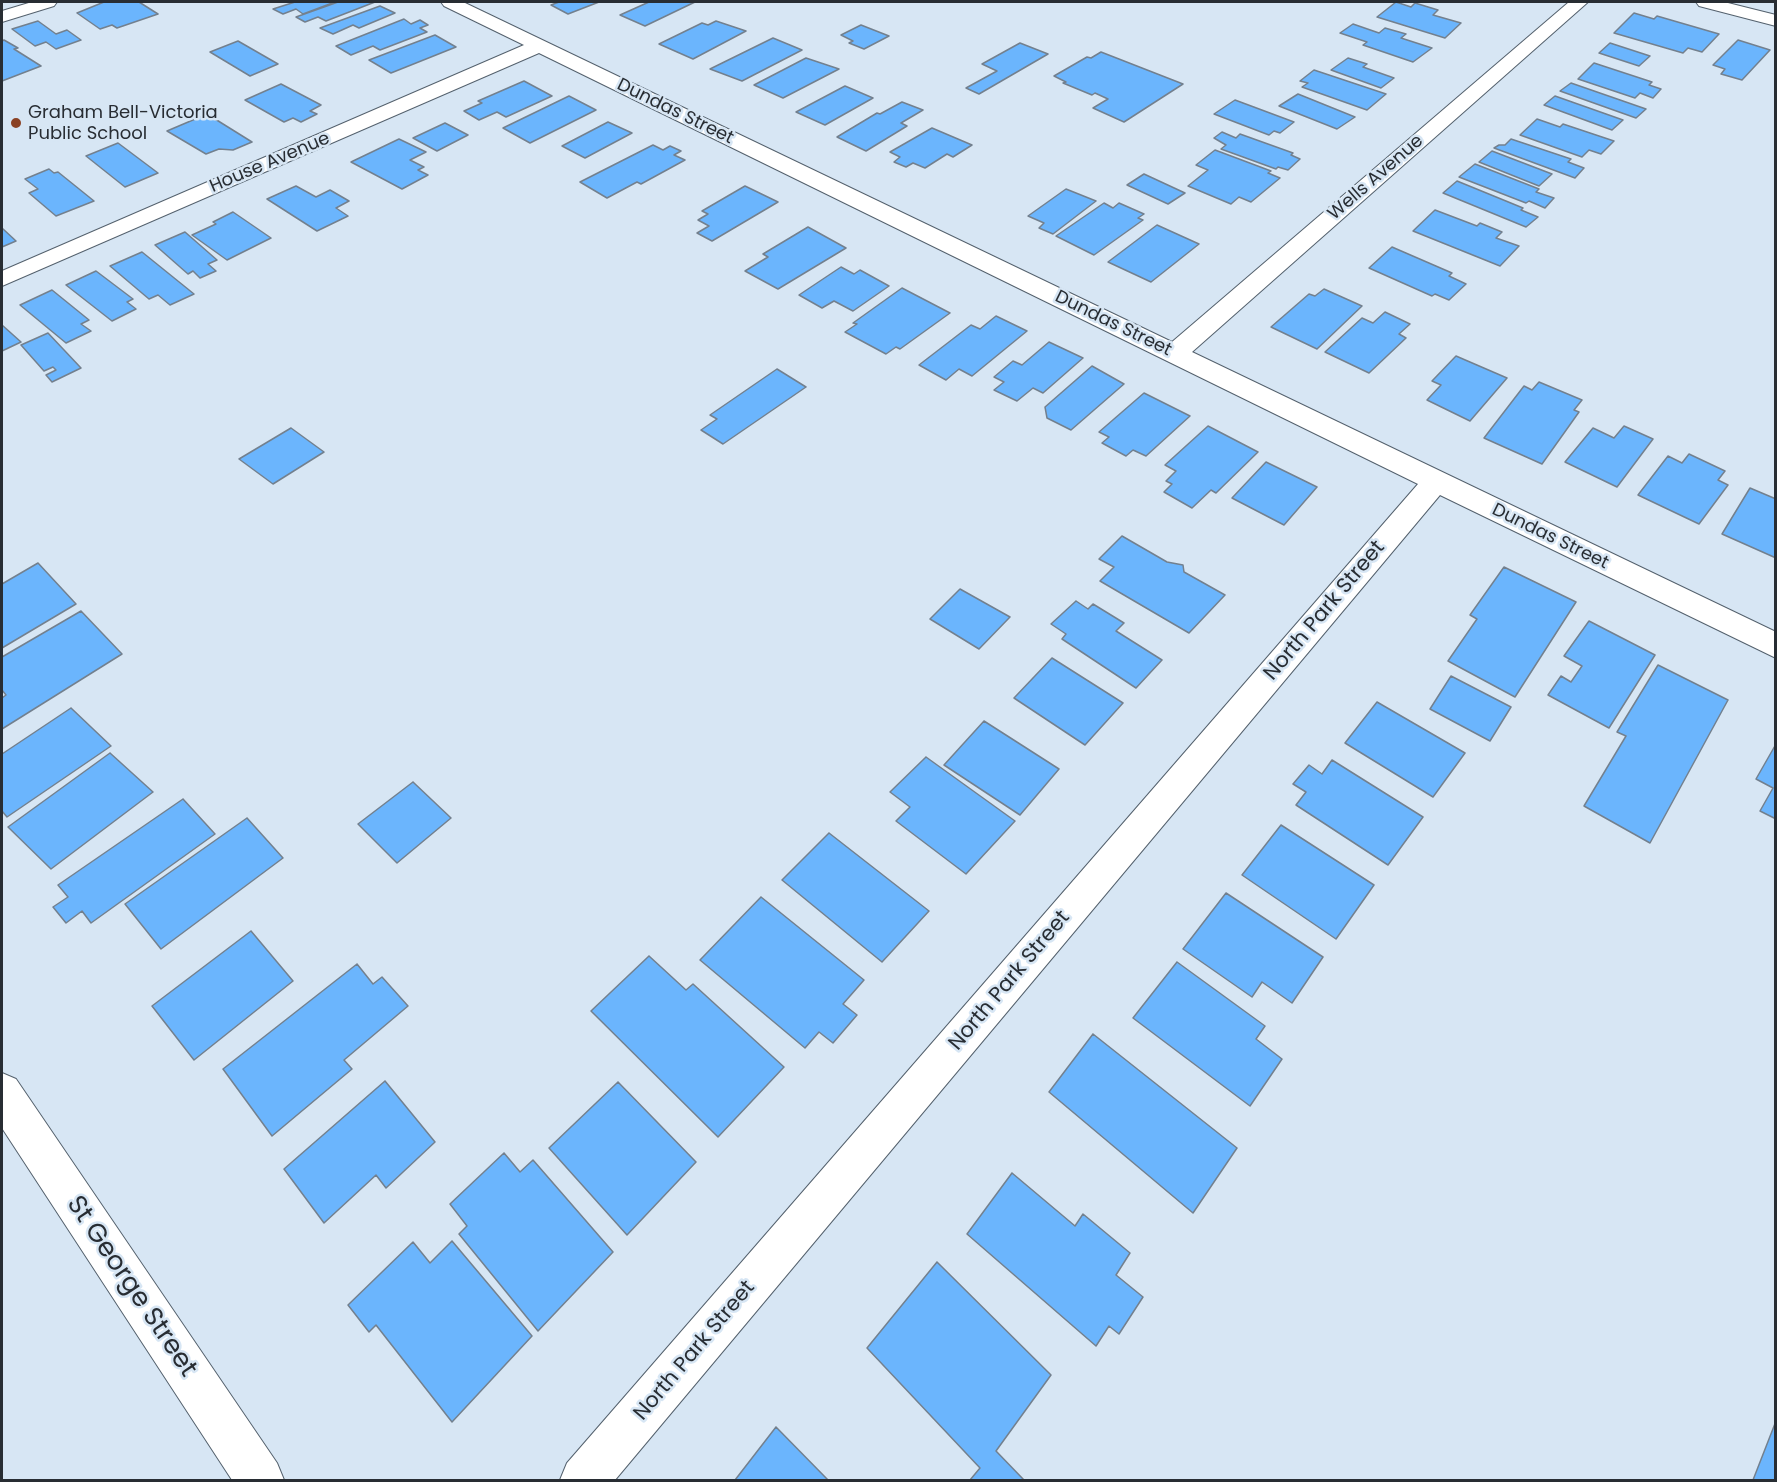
<!DOCTYPE html>
<style>
body{margin:0}
#map{position:relative;width:1777px;height:1482px;overflow:hidden;background:#d7e6f4;font-family:Poppins,sans-serif}
canvas{display:block}
.frame{position:absolute;inset:0;border:3px solid #282d33;pointer-events:none}
</style>
<div id="map">
<canvas width="1777" height="1482"></canvas>
<div class="frame"></div>
</div>
<script>
const ctx = document.querySelector('canvas').getContext('2d');
ctx.lineJoin = 'round';
function fillPath(path, color) {
  ctx.fillStyle = color;
  ctx.fill(path, 'evenodd');
}
function poly(rows) {
  const path = new Path2D();
  for (const r of rows) {
    path.moveTo(r[0], r[1]);
    for (let i = 2; i < r.length; i += 2) path.lineTo(r[i], r[i + 1]);
  }
  return path;
}
function stroke(path, color, width, dash) {
  ctx.strokeStyle = color;
  ctx.lineWidth = width;
  ctx.lineCap = dash ? 'butt' : 'round';
  ctx.setLineDash(dash || []);
  ctx.stroke(path);
}
function write(font, color, halo, rows, align = 'center') {
  ctx.font = font + ' Poppins,sans-serif';
  ctx.lineWidth = 5;
  ctx.setLineDash([]);
  ctx.textBaseline = 'middle';
  ctx.strokeStyle = halo;
  ctx.fillStyle = color;
  for (const [text, x, y, turn = 0] of rows) {
    ctx.save();
    ctx.translate(x, y);
    ctx.rotate((+turn || 0) * Math.PI / 180);
    ctx.textAlign = isNaN(turn) ? turn : align;
    if (halo) ctx.strokeText(text, 0, 0);
    ctx.fillText(text, 0, 0);
    ctx.restore();
  }
}
const building = poly([
 [104,2,139,2,158,14,117,28,112,25,100,29,77,13,104,2],
 [295,2,335,2,303,14,296,9,283,14,273,9,295,2],
 [338,2,375,2,326,21,318,17,305,22,296,17,338,2],
 [559,2,599,2,568,14,551,5,559,2],
 [649,2,695,2,645,26,620,15,649,2],
 [1396,2,1411,7,1415,3,1438,10,1433,15,1461,23,1445,38,1377,17,1396,2],
 [380,6,395,13,359,28,353,25,333,34,320,28,380,6],
 [1634,13,1654,19,1657,16,1719,34,1702,52,1688,48,1683,53,1614,33,1634,13],
 [404,19,411,24,420,20,428,25,420,28,427,32,380,50,373,46,351,55,336,46,404,19],
 [38,21,56,34,67,30,81,40,56,49,46,42,35,46,12,29,38,21],
 [716,21,746,31,693,59,659,44,702,23,708,25,716,21],
 [1353,24,1379,33,1385,28,1406,34,1401,38,1432,48,1413,62,1363,45,1367,42,1340,33,1353,24],
 [861,25,889,36,864,49,849,43,853,41,841,35,861,25],
 [435,35,456,47,391,73,369,60,435,35],
 [773,38,802,50,742,81,710,69,773,38],
 [4,40,18,48,14,49,41,66,2,81,2,41,4,40],
 [1738,40,1770,50,1742,80,1721,74,1725,69,1713,65,1738,40],
 [238,41,278,64,250,76,210,52,238,41],
 [1020,43,1048,54,979,94,966,88,997,71,982,64,1020,43],
 [1610,43,1650,56,1639,66,1599,53,1610,43],
 [1101,52,1183,84,1124,122,1093,108,1108,99,1095,93,1092,95,1063,83,1066,82,1054,76,1087,57,1091,58,1101,52],
 [806,58,839,69,783,98,754,85,806,58],
 [1348,58,1367,64,1363,67,1394,78,1381,88,1331,70,1348,58],
 [1594,63,1652,82,1649,85,1661,89,1653,98,1640,93,1635,98,1578,79,1594,63],
 [1314,70,1386,94,1367,110,1302,87,1308,83,1300,81,1314,70],
 [524,81,552,96,506,117,497,112,479,120,464,111,482,103,478,101,524,81],
 [1571,83,1646,109,1636,118,1560,91,1571,83],
 [281,84,321,105,310,111,317,114,301,122,293,118,284,122,245,100,281,84],
 [845,86,873,98,825,125,796,112,845,86],
 [1298,94,1355,117,1337,129,1279,106,1298,94],
 [569,96,596,110,530,143,503,128,569,96],
 [1555,96,1623,120,1612,130,1544,105,1555,96],
 [1235,100,1294,122,1280,133,1274,131,1269,135,1214,114,1235,100],
 [902,102,923,110,901,123,907,126,866,151,837,137,877,113,880,114,902,102],
 [207,114,252,142,233,150,219,149,206,154,167,131,207,114],
 [1537,119,1560,127,1563,124,1614,141,1601,154,1589,150,1582,157,1520,135,1537,119],
 [608,122,632,133,585,158,562,146,608,122],
 [445,123,468,135,437,151,413,138,445,123],
 [932,128,972,145,953,157,947,154,925,168,913,163,906,167,894,162,900,157,890,152,932,128],
 [1222,132,1236,138,1240,134,1293,153,1291,155,1300,159,1288,170,1278,167,1276,169,1221,149,1226,145,1214,138,1222,132],
 [399,139,426,152,410,160,424,167,418,170,428,175,402,189,351,162,399,139],
 [1511,139,1571,159,1568,162,1584,168,1575,178,1494,148,1499,145,1505,145,1511,139],
 [118,143,158,173,125,187,86,156,118,143],
 [653,145,663,150,670,146,681,151,674,155,685,160,641,184,637,182,607,198,580,182,653,145],
 [1215,150,1271,171,1268,173,1280,178,1251,202,1239,197,1231,204,1188,186,1208,170,1196,165,1215,150],
 [1492,151,1552,174,1539,186,1479,162,1492,151],
 [1475,164,1539,189,1536,192,1554,198,1545,208,1529,201,1526,203,1459,177,1475,164],
 [49,169,54,173,58,172,94,201,56,216,29,193,38,189,25,179,49,169],
 [1144,174,1185,193,1168,204,1127,185,1144,174],
 [1457,181,1523,208,1521,210,1538,217,1526,227,1443,193,1457,181],
 [296,186,316,197,330,190,349,201,336,208,348,216,317,231,267,199,296,186],
 [745,186,778,202,712,241,697,233,709,226,698,220,708,214,702,211,745,186],
 [1066,189,1096,201,1053,234,1039,228,1044,223,1028,216,1066,189],
 [1104,203,1113,208,1119,203,1144,214,1138,218,1143,220,1094,255,1056,236,1104,203],
 [1435,210,1477,226,1480,223,1502,232,1496,238,1519,246,1500,266,1413,231,1435,210],
 [233,212,271,238,227,260,192,235,216,224,213,222,233,212],
 [1157,225,1199,244,1151,282,1108,262,1157,225],
 [808,227,846,248,778,289,745,271,768,257,763,254,808,227],
 [2,228,16,241,2,247,2,228],
 [185,232,217,260,208,264,216,271,200,278,193,271,188,274,155,245,185,232],
 [1392,247,1452,273,1449,276,1466,284,1449,300,1435,294,1432,296,1369,268,1392,247],
 [142,252,194,294,170,305,158,295,149,299,110,266,142,252],
 [841,267,854,274,860,270,889,286,853,311,834,301,822,308,799,295,841,267],
 [96,271,133,299,127,302,136,309,112,321,66,285,96,271],
 [902,288,950,313,900,349,896,347,886,354,845,332,857,324,853,323,902,288],
 [1324,289,1362,306,1317,349,1271,327,1309,294,1315,296,1324,289],
 [52,290,89,320,81,324,91,331,66,343,20,305,52,290],
 [1385,312,1410,324,1399,334,1406,338,1369,373,1325,352,1362,318,1373,323,1385,312],
 [996,316,1027,331,972,376,959,369,946,380,919,365,971,325,980,329,996,316],
 [2,325,21,342,2,351,2,325],
 [48,333,81,368,52,382,46,375,56,370,53,367,44,371,21,345,48,333],
 [1049,342,1083,358,1043,393,1033,388,1017,401,994,390,1004,382,994,377,1013,361,1022,365,1049,342],
 [1456,356,1507,378,1470,421,1427,400,1441,385,1432,381,1456,356],
 [1092,366,1124,384,1071,430,1047,418,1045,407,1092,366],
 [777,369,806,387,723,444,701,430,717,419,710,415,777,369],
 [1539,382,1582,400,1574,410,1579,412,1542,464,1484,438,1524,386,1532,390,1539,382],
 [1144,393,1190,416,1146,456,1133,450,1126,456,1102,443,1109,437,1099,432,1144,393],
 [1208,426,1258,452,1216,493,1211,490,1192,508,1164,492,1172,484,1166,481,1176,471,1165,465,1208,426],
 [1624,426,1653,439,1617,487,1565,462,1593,428,1614,438,1624,426],
 [291,428,324,452,273,484,239,459,291,428],
 [1689,454,1725,471,1718,480,1728,485,1699,524,1638,495,1668,456,1682,463,1689,454],
 [1266,462,1317,487,1284,525,1232,498,1266,462],
 [1750,488,1776,499,1776,558,1722,534,1750,488],
 [1122,536,1167,562,1183,565,1184,572,1225,595,1189,633,1100,581,1114,567,1099,559,1122,536],
 [38,563,76,604,2,648,2,584,38,563],
 [1504,567,1576,602,1515,697,1448,661,1477,619,1470,615,1504,567],
 [960,589,1010,617,979,649,930,619,960,589],
 [1076,601,1088,609,1093,604,1124,623,1116,631,1162,660,1136,688,1062,639,1066,634,1051,624,1076,601],
 [81,611,122,654,2,729,2,698,6,695,2,690,2,657,81,611],
 [1589,621,1655,655,1609,728,1548,695,1561,676,1571,682,1582,666,1564,656,1589,621],
 [1052,658,1123,703,1085,745,1014,698,1052,658],
 [1658,665,1728,700,1650,843,1584,806,1626,736,1617,732,1658,665],
 [1451,676,1511,707,1490,741,1430,709,1451,676],
 [1377,702,1465,753,1433,797,1345,743,1377,702],
 [71,708,111,746,7,817,2,811,2,754,71,708],
 [984,721,1059,769,1020,815,944,765,984,721],
 [1776,744,1776,819,1760,811,1773,788,1756,779,1776,744],
 [110,753,153,792,51,869,8,827,110,753],
 [926,757,1015,821,966,874,896,821,910,807,890,792,926,757],
 [1332,760,1423,817,1388,865,1296,805,1306,792,1293,784,1309,765,1322,774,1332,760],
 [413,782,451,818,397,863,358,824,413,782],
 [183,799,215,834,91,923,82,911,66,923,53,907,68,897,58,885,183,799],
 [247,818,283,858,161,949,125,904,247,818],
 [1281,825,1374,885,1336,939,1242,875,1281,825],
 [829,833,929,911,882,962,782,880,829,833],
 [1226,893,1323,957,1292,1003,1262,982,1252,997,1183,949,1226,893],
 [761,897,864,980,843,1004,857,1015,833,1043,819,1032,805,1048,700,960,761,897],
 [251,931,293,981,194,1060,152,1006,251,931],
 [649,956,686,990,693,984,784,1067,718,1137,591,1011,649,956],
 [1177,962,1265,1026,1256,1039,1282,1059,1250,1106,1133,1018,1177,962],
 [357,964,373,984,382,977,408,1006,344,1060,352,1069,272,1136,223,1069,357,964],
 [1093,1034,1237,1148,1193,1213,1049,1092,1093,1034],
 [385,1081,435,1142,386,1188,376,1175,324,1223,284,1169,385,1081],
 [618,1082,696,1162,627,1235,549,1148,618,1082],
 [504,1153,520,1172,533,1160,613,1252,538,1331,459,1234,467,1226,450,1204,504,1153],
 [1012,1173,1075,1226,1083,1214,1130,1253,1116,1275,1143,1297,1119,1334,1109,1326,1096,1346,967,1234,1012,1173],
 [452,1241,532,1336,452,1422,376,1325,369,1332,348,1305,413,1242,430,1263,452,1241],
 [937,1262,1051,1375,996,1451,1024,1480,970,1480,980,1468,867,1348,937,1262],
 [1776,1421,1776,1480,1753,1480,1776,1421],
 [776,1427,828,1480,735,1480,776,1427]
]);
fillPath(building, '#6bb5fd');
stroke(building, '#73808e', 1.5);
const minor = poly([
 [32,2,57,2,54,6,2,22,2,11,32,2],
 [441,2,463,2,1172,342,1569,2,1588,2,1192,352,1776,632,1776,658,1440,495,615,1480,560,1480,567,1463,1418,484,539,53,2,286,2,271,524,45,444,6,441,2],
 [1696,2,1724,2,1776,15,1776,26,1699,6,1696,2],
 [2,1073,16,1079,277,1463,284,1480,232,1480,2,1128,2,1073]
]);
stroke(minor, '#54616d', 2);
fillPath(minor, '#fff');
for (const [x, y, r, color] of [
 [16,123,6,"#8a4124"]
]) {
  const dot = new Path2D();
  dot.arc(x, y, r, 0, 2 * Math.PI);
  ctx.fillStyle = color;
  ctx.fill(dot);
  stroke(dot, '#d7e6f4', 2);
}
write('18px', '#282d33', '#d7e6f4', [
 ["Dundas Street",675,112,26],
 ["House Avenue",270,163,-23],
 ["Wells Avenue",1376,178,-41],
 ["Dundas Street",1113,324,26],
 ["Dundas Street",1550,537,26]
]);
write('18px', '#282d33', '#d7e6f4', [
 ["Graham Bell-Victoria",28,113],
 ["Public School",28,134]
], 'left');
write('21px', '#282d33', '#d7e6f4', [
 ["North Park Street",1325,611,-50],
 ["North Park Street",1010,981,-50],
 ["North Park Street",695,1351,-50]
]);
write('26px', '#282d33', '#d7e6f4', [
 ["St George Street",131,1287,56]
]);
</script>
